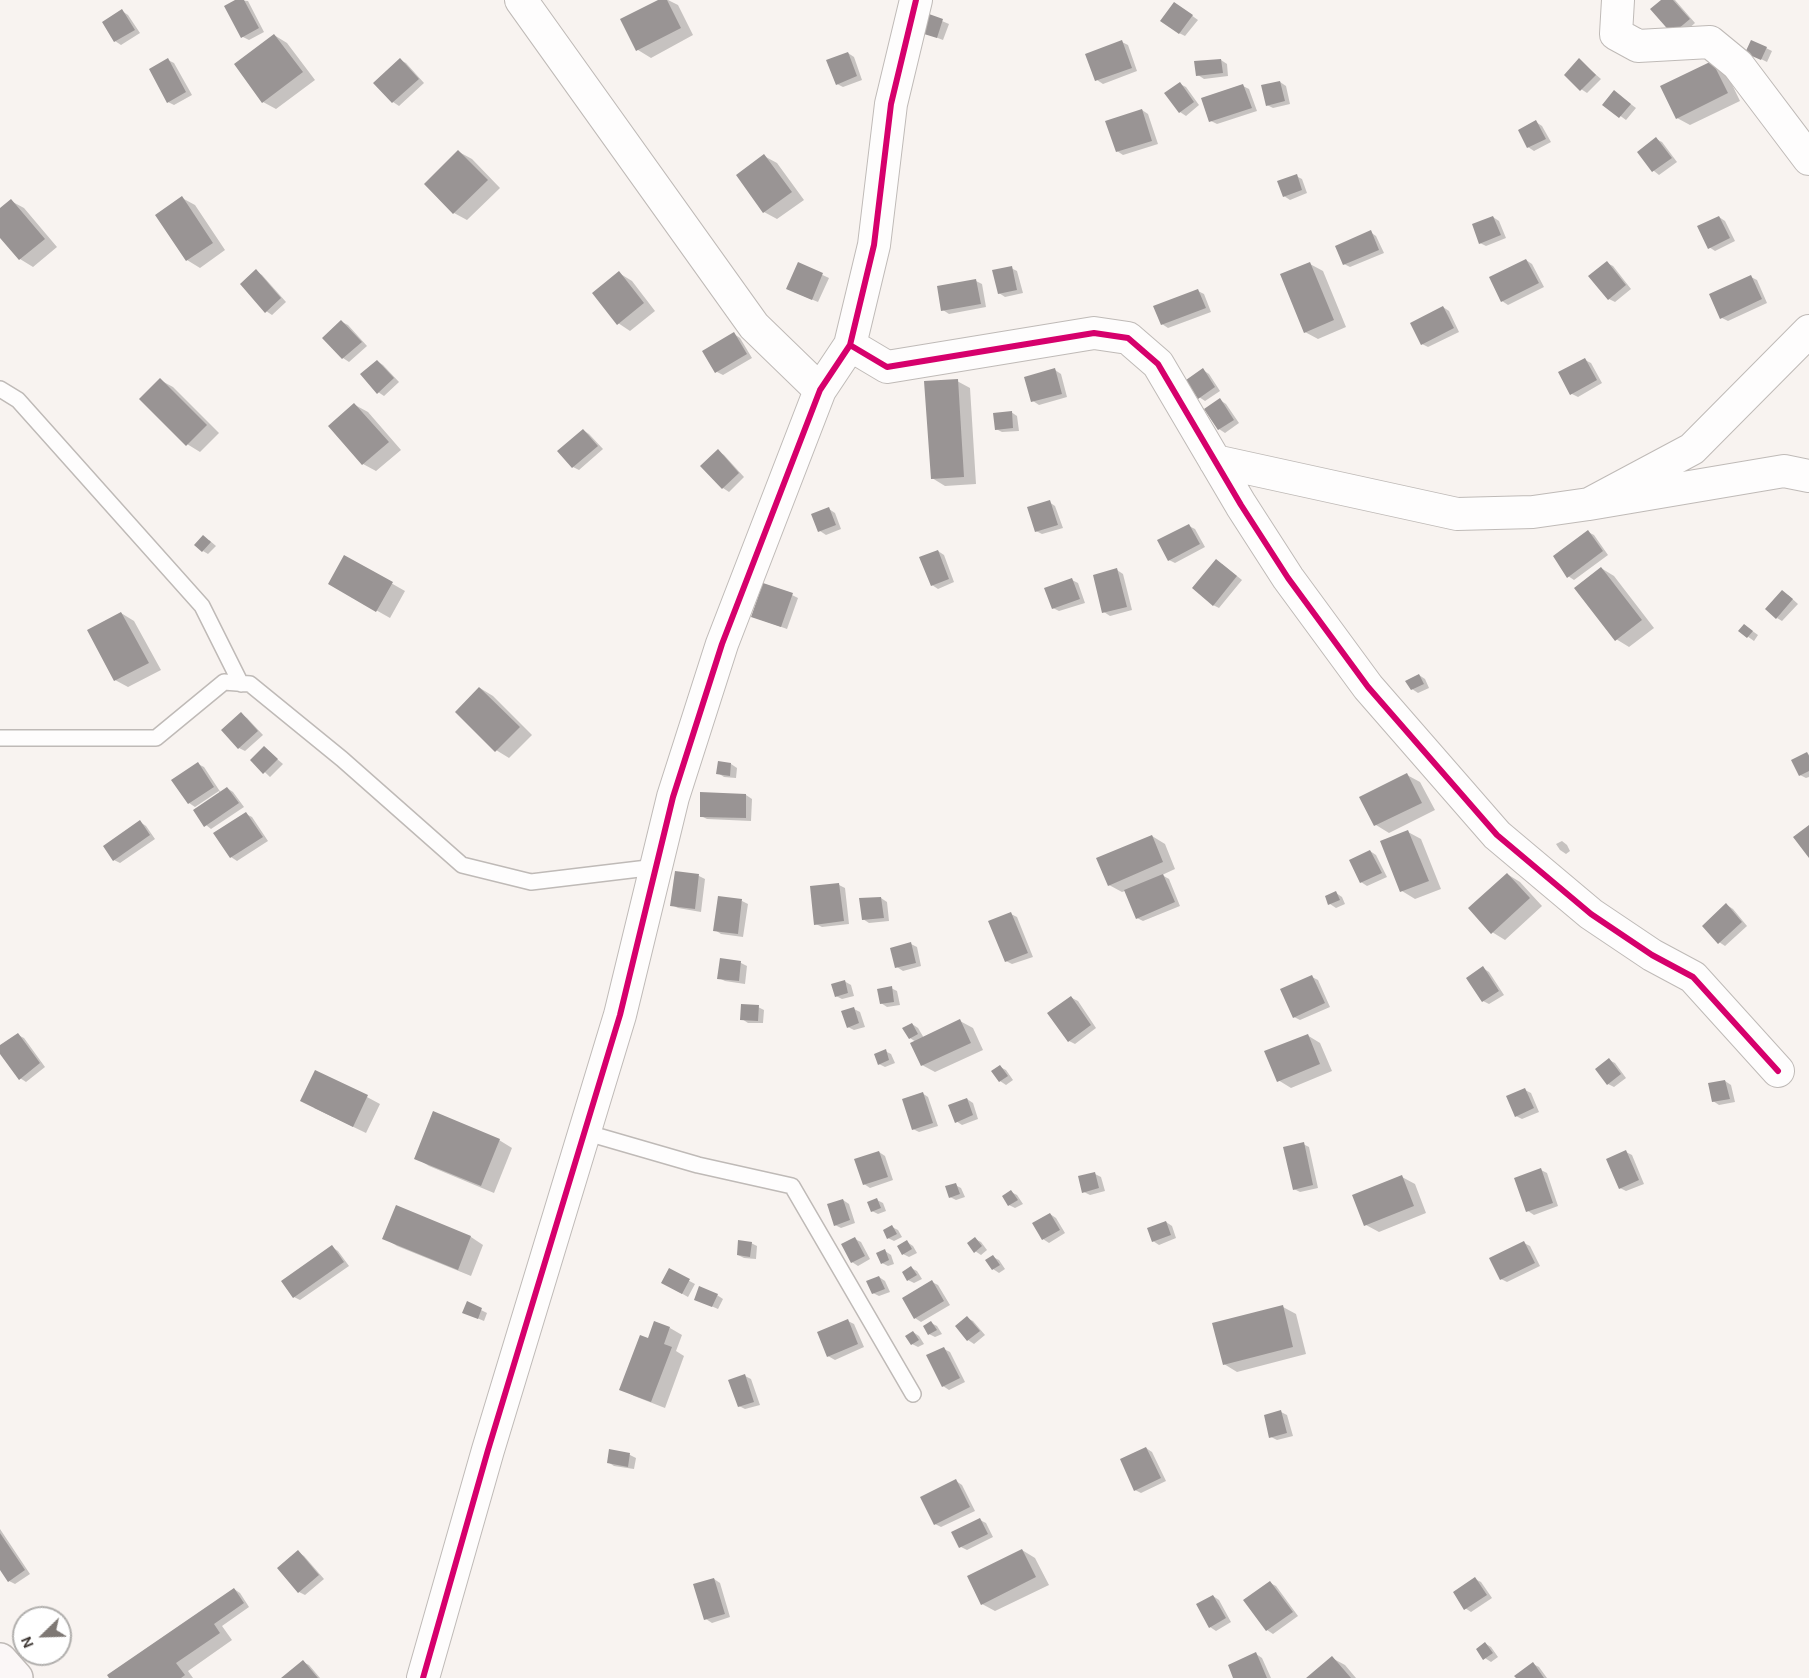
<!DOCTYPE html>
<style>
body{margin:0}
#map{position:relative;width:1809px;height:1678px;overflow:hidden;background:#f8f3f0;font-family:Karla,sans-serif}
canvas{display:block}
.north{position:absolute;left:12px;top:1606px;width:60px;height:60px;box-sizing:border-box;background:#fff;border:2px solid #b1afad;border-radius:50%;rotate:247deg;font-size:16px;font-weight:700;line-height:24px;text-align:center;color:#3d3632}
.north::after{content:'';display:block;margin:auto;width:21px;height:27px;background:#7e7874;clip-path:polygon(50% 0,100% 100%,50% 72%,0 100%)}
</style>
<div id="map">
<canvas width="1809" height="1678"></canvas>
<div class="north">N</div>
</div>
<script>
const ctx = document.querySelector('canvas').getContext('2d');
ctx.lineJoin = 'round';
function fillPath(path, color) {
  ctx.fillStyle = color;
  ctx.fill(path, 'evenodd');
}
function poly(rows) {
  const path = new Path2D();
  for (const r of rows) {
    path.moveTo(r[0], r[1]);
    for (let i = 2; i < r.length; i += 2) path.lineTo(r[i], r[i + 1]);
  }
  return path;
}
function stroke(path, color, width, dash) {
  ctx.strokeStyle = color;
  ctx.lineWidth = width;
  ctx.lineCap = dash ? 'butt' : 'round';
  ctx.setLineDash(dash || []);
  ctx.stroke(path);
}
fillPath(poly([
 [238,0,248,1,264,32,249,40,243,37],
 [661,0,668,0,678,5,693,35,651,58,638,50,622,20],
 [1663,0,1675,0,1695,23,1679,37],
 [1180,7,1198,20,1185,36,1179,33],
 [122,11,128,15,140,33,121,45,115,41,104,22],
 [930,16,949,24,943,40,925,33],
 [274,35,287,43,315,80,276,109,263,102],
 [1122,42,1128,45,1137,71,1103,84,1097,80],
 [1766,48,1772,51,1767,62,1753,55],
 [848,53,854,57,862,80,843,87,837,84],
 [168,60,174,63,192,95,174,105,168,102],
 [400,60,406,63,424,83,399,106,393,102],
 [1221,60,1227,64,1228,76,1204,79,1198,75],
 [1579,60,1601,79,1587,93,1581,89],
 [1712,63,1725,70,1740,101,1690,125,1677,118],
 [1280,82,1286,86,1290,104,1273,108,1267,105],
 [1180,84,1186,87,1199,105,1186,116,1180,112],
 [1243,86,1249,89,1257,111,1217,124,1211,121],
 [1620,96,1636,108,1626,120,1604,104],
 [1142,110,1148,114,1158,144,1123,155,1117,151],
 [1536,122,1542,126,1551,142,1534,151,1528,147],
 [1656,139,1662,142,1677,162,1659,175,1654,171,1639,152],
 [459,152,472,159,500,188,467,220,454,213,426,184],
 [764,156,777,163,804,200,777,219,764,212],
 [1296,176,1302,179,1307,193,1290,200,1284,196],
 [182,198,195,205,225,250,200,268,187,260],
 [11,201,24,208,57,247,33,267,20,259,0,236,0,210],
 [1493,217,1499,221,1506,238,1486,246,1480,243],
 [1719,217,1725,221,1735,241,1715,251,1709,247],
 [1370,232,1376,236,1384,253,1350,267,1344,264],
 [1526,260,1532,264,1544,287,1508,305,1502,301],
 [1607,263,1613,266,1631,289,1615,302,1609,299],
 [799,264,829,278,818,302,794,292],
 [1310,264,1323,271,1346,327,1318,339,1305,332],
 [1011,268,1017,271,1023,293,1005,297,999,293],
 [256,271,262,275,286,302,272,315,266,311],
 [619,273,632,281,655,311,630,331,618,323],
 [1751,277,1757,280,1767,303,1728,321,1722,318],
 [976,281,982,284,986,307,949,314,943,310],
 [1198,291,1204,294,1211,312,1168,328,1162,324],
 [1443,307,1449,311,1459,332,1428,347,1422,344],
 [342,322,348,325,367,346,349,362,343,358,325,338],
 [734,334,740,338,752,358,723,375,717,372],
 [1585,360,1591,363,1602,383,1578,397,1572,394],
 [377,361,383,365,399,382,384,396,378,392],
 [1055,370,1061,374,1067,397,1039,405,1033,401],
 [1203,370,1209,374,1220,391,1205,401,1199,397],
 [160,380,173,387,219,433,200,452,187,444],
 [957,381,970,388,976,484,945,486,932,478],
 [1220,400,1226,404,1239,423,1225,433,1219,429],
 [355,405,368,412,401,450,376,471,363,464],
 [1011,412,1017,416,1019,431,1002,432,996,429],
 [583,430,589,434,603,449,579,470,573,467],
 [718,451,724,455,744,477,729,492,723,488,702,466],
 [1049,502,1055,506,1063,528,1042,534,1036,531],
 [829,509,835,513,841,529,826,535,820,531],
 [1189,526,1195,529,1205,547,1175,563,1169,560],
 [1588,532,1594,535,1608,555,1574,580,1568,576],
 [209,540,216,546,208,554,203,551],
 [938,551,944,555,954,582,938,589,932,585],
 [345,557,405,591,390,618,330,584],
 [1222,564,1242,580,1219,608,1213,605],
 [1601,568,1614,576,1654,628,1629,647,1616,639],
 [1117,570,1123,574,1132,610,1110,616,1104,612],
 [1072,580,1078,583,1085,603,1059,611,1053,608],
 [792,595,798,598,787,629,759,619],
 [1788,595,1798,604,1782,621,1777,618],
 [121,613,134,621,161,670,128,687,115,680],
 [1744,625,1758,635,1754,641,1740,631],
 [1419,675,1425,679,1429,688,1418,693,1412,689],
 [480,688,493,696,532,735,509,758,496,750],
 [241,714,247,718,263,735,245,751,239,748],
 [264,748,283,764,270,777,252,760],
 [1807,753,1809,755,1809,777,1806,778,1800,775],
 [198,764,204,767,221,793,227,788,233,792,244,807,211,829,206,825,220,793,219,791,195,807,189,803,173,780],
 [731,764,737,768,736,778,724,777,718,773],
 [1407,775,1420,782,1435,810,1389,833,1376,825,1361,797],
 [746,795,752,799,751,821,707,819,701,816],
 [246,814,252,817,268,841,237,861,231,857],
 [140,822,146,826,155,839,120,863,114,860],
 [1408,832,1421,839,1441,889,1415,899,1402,891],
 [1152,836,1165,844,1175,869,1162,875,1169,879,1180,906,1143,921,1137,918,1125,891,1122,892,1109,885],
 [1562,841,1567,845,1570,851,1566,854,1560,850,1556,844],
 [1370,851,1376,855,1387,877,1367,886,1361,882],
 [676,872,699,876,705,879,701,912,678,908,672,905],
 [1507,874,1520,882,1542,906,1505,940,1492,932],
 [839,885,845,888,849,924,822,927,816,924],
 [1336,893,1342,897,1345,904,1336,908,1330,904],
 [881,898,887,902,889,921,869,923,863,919],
 [742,901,748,904,743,937,721,934,715,930],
 [1727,905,1733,909,1747,926,1725,946,1719,942],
 [1011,914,1017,917,1033,957,1012,964,1006,961],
 [911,944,917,947,921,966,903,971,897,967],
 [721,960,741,963,747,966,745,984,725,981,719,978],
 [1483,968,1489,972,1504,995,1489,1004,1483,1001],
 [1312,977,1318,980,1330,1007,1300,1020,1294,1017],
 [844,981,851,985,854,996,842,999,836,996],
 [891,988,897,991,900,1005,887,1007,881,1003],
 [1072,998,1078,1001,1096,1028,1075,1044,1069,1041],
 [758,1007,764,1010,763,1023,748,1023,742,1019],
 [854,1009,860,1012,865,1027,854,1030,848,1027],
 [960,1021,973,1028,983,1050,935,1072,922,1065,916,1042,910,1038,912,1024,918,1028,924,1038],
 [18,1035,24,1038,45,1067,26,1082,20,1078,0,1052,0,1047],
 [1307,1035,1320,1043,1332,1071,1291,1088,1278,1080],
 [885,1051,891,1054,895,1063,885,1067,879,1064],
 [1609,1060,1615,1063,1626,1078,1614,1087,1608,1084],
 [1000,1067,1006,1070,1013,1080,1006,1085,1000,1081],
 [1725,1081,1731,1085,1735,1102,1719,1105,1713,1101],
 [1525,1090,1531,1093,1539,1112,1522,1119,1516,1116],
 [922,1093,928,1097,938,1126,919,1132,913,1129],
 [367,1097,380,1104,366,1133,314,1108],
 [967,1099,973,1103,978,1119,962,1125,956,1121],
 [499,1140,512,1148,494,1193,429,1166,416,1158],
 [1303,1144,1309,1147,1318,1188,1300,1192,1294,1189],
 [879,1152,885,1156,893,1180,870,1188,864,1184],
 [1626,1152,1632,1155,1644,1184,1626,1191,1620,1188],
 [1541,1170,1547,1173,1558,1206,1534,1215,1528,1211],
 [1095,1174,1101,1177,1105,1191,1090,1195,1084,1192],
 [1402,1177,1415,1184,1426,1213,1379,1232,1366,1225],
 [955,1185,961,1188,965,1197,956,1200,950,1197],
 [1011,1192,1017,1195,1023,1204,1015,1208,1009,1205],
 [843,1200,849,1204,855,1223,841,1228,835,1225],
 [877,1200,883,1203,886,1211,878,1214,872,1211],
 [396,1207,471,1237,483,1245,471,1276,397,1246,384,1238],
 [1050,1214,1056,1218,1065,1233,1049,1243,1043,1239,1034,1223],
 [1166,1222,1172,1226,1176,1238,1159,1245,1153,1241],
 [892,1227,898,1230,902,1237,894,1241,888,1238],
 [855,1239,861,1242,870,1259,858,1266,852,1262],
 [975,1239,981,1242,987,1250,981,1255,975,1251],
 [907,1242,913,1246,917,1253,909,1257,903,1254],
 [751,1243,757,1246,756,1259,744,1258,738,1255],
 [1524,1243,1530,1246,1540,1266,1507,1282,1501,1279],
 [332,1247,338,1251,349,1266,300,1300,294,1297],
 [885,1251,891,1255,894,1264,888,1266,882,1263],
 [993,1257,999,1260,1005,1269,999,1273,993,1269],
 [911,1268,917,1271,922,1279,914,1283,908,1280],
 [669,1270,695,1284,688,1297,663,1283],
 [879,1277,885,1281,890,1292,879,1296,873,1293],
 [932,1282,938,1285,950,1305,921,1322,915,1318],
 [717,1295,723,1299,718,1309,702,1302],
 [467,1303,487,1313,484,1321,470,1315],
 [1283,1307,1296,1314,1306,1354,1237,1372,1224,1364],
 [967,1318,973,1321,985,1335,974,1344,968,1340,957,1327],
 [848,1321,854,1324,864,1347,835,1360,828,1356],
 [931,1323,937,1326,942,1334,935,1337,929,1334],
 [670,1328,682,1335,676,1351,684,1356,665,1408,634,1396,621,1389,649,1340],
 [913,1332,919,1336,924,1344,918,1347,912,1344],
 [944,1349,950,1352,965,1382,949,1390,943,1386],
 [745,1376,751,1379,760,1405,745,1409,739,1406],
 [1281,1412,1287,1415,1293,1436,1277,1440,1271,1437],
 [1146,1448,1152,1452,1166,1481,1141,1493,1135,1490],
 [610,1451,630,1455,636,1458,634,1469,614,1466,608,1462],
 [956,1481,962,1485,975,1511,941,1527,935,1524],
 [980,1520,986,1523,993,1537,967,1550,961,1547],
 [0,1529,30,1574,15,1584,9,1581,0,1568],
 [1022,1550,1035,1558,1049,1585,995,1611,982,1604],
 [298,1552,304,1556,324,1579,305,1595,299,1592],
 [714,1579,720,1583,730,1617,712,1623,706,1619],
 [1475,1579,1481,1582,1492,1598,1471,1612,1465,1608],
 [1270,1583,1276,1586,1298,1616,1273,1634,1267,1630],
 [234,1589,240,1593,249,1607,222,1626,232,1640,188,1671,193,1678,111,1678],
 [1213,1596,1219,1600,1231,1622,1216,1631,1210,1627],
 [1486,1644,1491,1647,1498,1657,1491,1662,1485,1658],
 [1256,1654,1262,1658,1271,1678,1235,1678],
 [1332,1658,1345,1665,1356,1678,1309,1678],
 [303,1662,309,1665,320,1678,284,1678],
 [1533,1664,1539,1667,1547,1678,1518,1678]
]), '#0003');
fillPath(poly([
 [235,0,244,0,259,28,241,38,224,6],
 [658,0,667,0,681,28,636,51,620,19],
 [1661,0,1673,0,1690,19,1672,34,1650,9],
 [1174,2,1193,15,1179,34,1160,21],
 [122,9,135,30,114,42,102,22],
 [929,14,943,19,937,38,924,34],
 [274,34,303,72,262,103,234,64],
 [1122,40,1132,68,1095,81,1085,54],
 [1751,40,1767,47,1761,60,1745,53],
 [848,52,857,76,836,85,826,60],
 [168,58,186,92,167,103,149,69],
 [400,58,419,79,392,103,373,83],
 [1579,58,1596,75,1580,91,1564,75],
 [1221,59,1223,73,1196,76,1194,61],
 [1712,61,1728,93,1676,119,1660,86],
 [1280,81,1285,101,1266,106,1261,85],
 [1180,82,1194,102,1179,113,1164,93],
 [1243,84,1252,108,1209,122,1201,98],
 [1614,90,1631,104,1619,118,1602,105],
 [1142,109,1152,141,1116,152,1105,121],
 [1536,120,1546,139,1527,148,1518,130],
 [1656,137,1672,158,1652,172,1637,152],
 [458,150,488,180,453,214,424,184],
 [764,154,792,192,763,213,736,175],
 [1297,174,1302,190,1283,197,1277,181],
 [182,196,213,243,186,261,155,215],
 [11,199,45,239,19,260,0,238,0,208],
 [1493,216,1501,235,1479,244,1472,224],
 [1719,216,1730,238,1708,249,1697,226],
 [1371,230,1379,250,1343,265,1335,246],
 [1526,259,1539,283,1501,302,1489,277],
 [1607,261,1626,285,1608,300,1588,276],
 [798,262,823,273,812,300,786,289],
 [1310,262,1334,320,1304,333,1280,274],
 [1012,266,1017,290,998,294,992,270],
 [256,269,281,298,265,313,240,284],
 [619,271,644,303,617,325,592,293],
 [1751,275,1762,299,1720,319,1709,294],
 [976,279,981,304,941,311,937,286],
 [1198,289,1206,308,1161,325,1153,306],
 [1443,306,1454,328,1421,345,1410,323],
 [341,320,362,342,342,359,322,338],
 [734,332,747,354,715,373,702,351],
 [1585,358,1597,380,1570,395,1558,372],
 [377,360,394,378,377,394,360,374],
 [1055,368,1062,394,1031,402,1024,377],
 [1203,368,1215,387,1198,399,1186,380],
 [160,378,207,425,186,446,139,399],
 [958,379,964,477,931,479,924,381],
 [1220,398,1234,420,1218,430,1204,409],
 [354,403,389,442,362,465,328,426],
 [1012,411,1013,428,995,430,993,413],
 [583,429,598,446,572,468,557,451],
 [718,449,739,473,722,489,700,466],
 [1050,500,1058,525,1035,532,1027,507],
 [829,507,836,525,818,532,811,514],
 [1189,524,1200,544,1168,561,1157,540],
 [1588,530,1603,551,1567,578,1553,556],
 [203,535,211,542,202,552,194,545],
 [938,550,949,579,931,586,919,557],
 [344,555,393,582,376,612,328,584],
 [1216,559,1237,576,1213,606,1192,588],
 [1601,567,1642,620,1615,641,1574,588],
 [1117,568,1127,607,1102,613,1093,575],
 [1072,578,1080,599,1052,609,1044,588],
 [763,583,793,593,781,627,751,617],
 [1782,590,1793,599,1776,619,1765,609],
 [121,612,149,663,114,681,87,630],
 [1744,624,1753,631,1747,638,1738,631],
 [1419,674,1424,684,1411,690,1405,681],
 [479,687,520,727,495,752,455,712],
 [241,712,258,731,238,749,221,730],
 [264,746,278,759,263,774,250,760],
 [1807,752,1809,756,1809,771,1799,776,1791,760],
 [718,761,731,763,730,776,716,774],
 [198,762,214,787,188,804,171,780],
 [1407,773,1422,803,1374,826,1359,797],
 [227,787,239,803,204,827,193,810],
 [700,792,746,794,746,818,700,817],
 [246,812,263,837,230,858,213,833],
 [140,820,150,835,113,861,103,846],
 [1809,825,1809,858,1793,837],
 [1408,830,1429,881,1400,892,1380,841],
 [1152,835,1163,862,1108,886,1096,858],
 [1370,850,1382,873,1360,883,1349,860],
 [675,871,699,874,695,909,670,906],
 [1507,873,1530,898,1491,934,1468,908],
 [1163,874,1175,902,1136,919,1124,890],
 [839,883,844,921,814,925,810,886],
 [1336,891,1340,900,1328,905,1325,896],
 [718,896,742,899,738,934,713,931],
 [881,897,884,918,862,920,859,898],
 [1726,903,1742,922,1718,944,1702,926],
 [1011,912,1028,953,1005,962,988,921],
 [911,942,916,963,895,968,890,948],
 [720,958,741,961,739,981,717,979],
 [1483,966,1499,991,1482,1002,1466,978],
 [1312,975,1325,1003,1293,1018,1280,989],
 [845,980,848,993,835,997,831,984],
 [892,986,894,1002,880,1004,877,989],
 [1071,996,1091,1025,1068,1042,1047,1013],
 [741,1004,759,1005,758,1021,740,1020],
 [854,1007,859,1023,847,1028,841,1011],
 [960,1019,971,1043,921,1066,910,1043],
 [912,1023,918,1034,909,1039,902,1028],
 [18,1033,40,1063,19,1080,0,1054,0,1045],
 [1308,1034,1320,1064,1277,1082,1264,1051],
 [886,1049,889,1060,878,1065,874,1054],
 [1609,1058,1621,1074,1607,1085,1595,1069],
 [1000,1065,1008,1076,999,1082,991,1071],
 [315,1070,368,1095,353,1127,300,1101],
 [1725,1080,1730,1099,1712,1102,1708,1083],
 [1525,1088,1534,1108,1515,1117,1506,1096],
 [923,1092,933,1123,912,1130,902,1099],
 [967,1098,973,1115,955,1123,948,1105],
 [433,1111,500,1139,481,1186,414,1159],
 [1304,1142,1313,1185,1293,1190,1283,1147],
 [1626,1150,1639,1180,1619,1189,1606,1159],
 [879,1151,888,1177,863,1185,854,1159],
 [1541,1168,1553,1203,1526,1212,1514,1178],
 [1095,1172,1099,1188,1082,1193,1078,1176],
 [1402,1175,1414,1206,1364,1226,1352,1195],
 [956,1183,960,1194,949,1198,945,1186],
 [1011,1190,1018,1200,1008,1206,1002,1196],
 [877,1198,881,1208,871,1212,867,1202],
 [843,1199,850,1220,834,1226,827,1204],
 [396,1205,471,1236,458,1270,382,1239],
 [1050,1213,1060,1230,1042,1240,1032,1223],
 [1166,1221,1171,1235,1152,1242,1147,1228],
 [892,1225,897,1234,887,1239,883,1230],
 [855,1237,865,1256,851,1263,841,1244],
 [975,1237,982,1246,974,1253,967,1243],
 [738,1240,752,1242,750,1257,737,1255],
 [907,1240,912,1249,902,1255,897,1246],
 [1524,1241,1535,1263,1500,1280,1489,1258],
 [332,1245,344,1262,293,1298,281,1281],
 [885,1249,889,1260,881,1264,876,1253],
 [993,1255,1000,1265,992,1270,985,1260],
 [911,1266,917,1275,907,1281,902,1272],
 [669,1268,690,1279,682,1294,661,1283],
 [879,1276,885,1289,872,1294,866,1281],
 [932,1280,944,1301,914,1319,902,1298],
 [699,1286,718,1294,712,1307,694,1300],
 [467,1301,482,1308,478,1319,462,1313],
 [1283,1305,1293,1347,1223,1365,1212,1323],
 [967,1316,980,1331,967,1341,955,1326],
 [848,1319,858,1344,827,1357,817,1332],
 [654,1321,670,1327,664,1344,672,1347,651,1402,619,1390,640,1335,648,1338],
 [931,1321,937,1330,928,1335,923,1326],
 [913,1331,919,1340,911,1345,905,1336],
 [944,1347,960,1378,942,1387,926,1355],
 [745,1374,754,1402,738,1407,728,1380],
 [1281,1410,1287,1433,1269,1438,1264,1415],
 [1146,1447,1161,1478,1134,1491,1120,1459],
 [609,1449,630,1453,628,1467,607,1463],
 [956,1479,970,1507,934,1525,920,1497],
 [980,1518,988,1534,959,1548,951,1532],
 [0,1533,25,1570,8,1582,0,1570],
 [1022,1549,1036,1577,981,1605,967,1576],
 [298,1550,319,1575,298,1593,277,1568],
 [1475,1577,1487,1595,1464,1610,1453,1592],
 [714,1578,725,1614,704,1620,693,1584],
 [1270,1581,1293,1612,1266,1631,1243,1600],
 [234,1588,244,1603,214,1624,220,1633,176,1663,185,1675,181,1678,109,1678,107,1675],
 [1213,1595,1226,1618,1209,1628,1196,1604],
 [1485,1642,1493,1653,1483,1660,1476,1649],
 [1256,1652,1267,1678,1233,1678,1228,1665],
 [1332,1656,1351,1678,1306,1678],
 [303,1660,318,1678,281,1678],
 [1533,1662,1544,1678,1516,1678,1514,1676]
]), '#999494');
const service = poly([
 [0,389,18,400,202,606,241,684],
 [0,738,156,738,224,682,250,684,342,759,462,865,531,882,656,867],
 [584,1132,698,1165,792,1186,913,1394]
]);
const minor = poly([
 [521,0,754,326,820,390],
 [1618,0,1616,34,1638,46,1710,42,1738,65,1809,159],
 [1809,331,1692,449,1589,504,1784,471,1809,476],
 [850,345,887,367,1094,333,1128,338,1158,364,1241,505,1288,578,1368,687,1497,835,1591,914,1652,955,1693,977,1778,1071],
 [1215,461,1457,514,1533,512,1589,504],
 [423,1678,488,1450,620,1015,673,797,722,644,820,390,850,345,874,245,891,104,916,0]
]);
const secondary = poly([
 [0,1660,16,1678]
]);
stroke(service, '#bfbab7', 18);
stroke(minor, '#bfbab7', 34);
stroke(secondary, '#bfbab7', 36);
stroke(service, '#fefdfd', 15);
stroke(minor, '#fefdfd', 32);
stroke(secondary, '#fbf7f7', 33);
stroke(poly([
 [850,345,887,367,1094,333,1128,338,1158,364,1241,505,1288,578,1368,687,1497,835,1591,914,1652,955,1693,977,1778,1071],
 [423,1678,488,1450,620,1015,673,797,722,644,820,390,850,345,874,245,891,104,916,0]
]), '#d6006c', 6);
</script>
